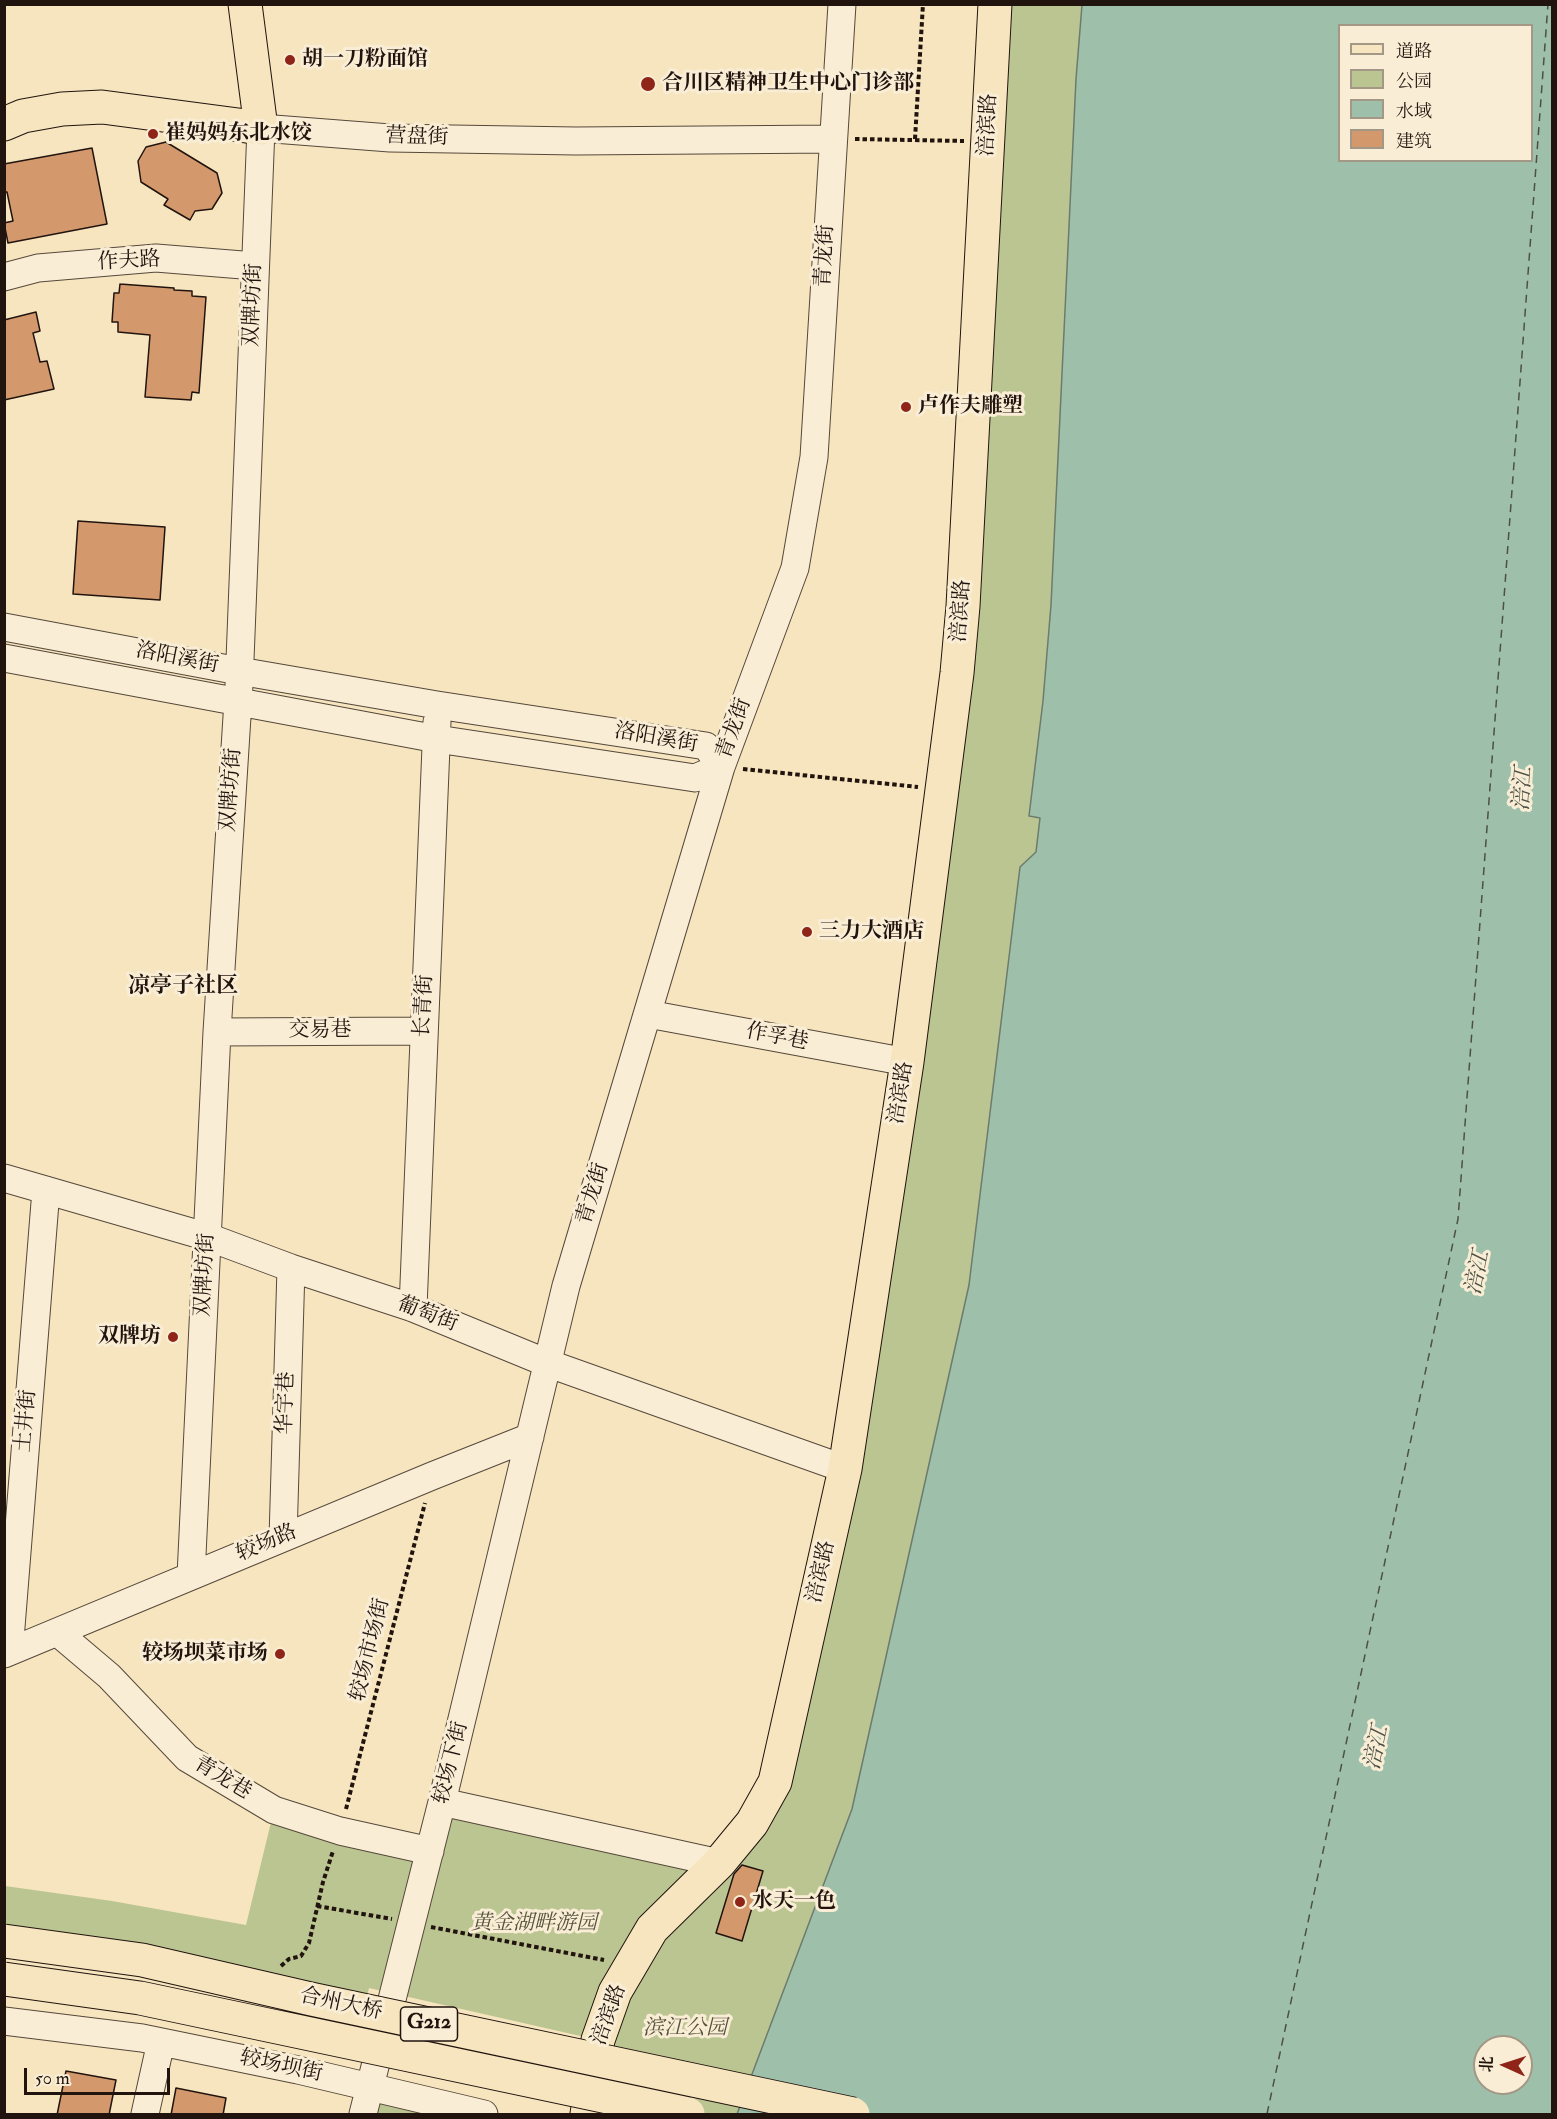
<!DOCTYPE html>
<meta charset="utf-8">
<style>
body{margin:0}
#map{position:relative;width:1557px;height:2119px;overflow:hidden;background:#f6e5be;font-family:"IM FELL Double Pica","Noto Serif SC",serif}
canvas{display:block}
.frame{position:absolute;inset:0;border:6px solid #21140f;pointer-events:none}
.legend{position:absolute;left:1338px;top:24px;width:195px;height:138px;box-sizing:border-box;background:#f9eed5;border:2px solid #a39786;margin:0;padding:8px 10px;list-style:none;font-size:18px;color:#21140f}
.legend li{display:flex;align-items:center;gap:12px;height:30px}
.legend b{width:30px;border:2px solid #a39786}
.north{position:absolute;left:1473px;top:2035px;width:60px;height:60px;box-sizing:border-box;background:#f9eed5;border:2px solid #a39786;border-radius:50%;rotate:273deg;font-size:16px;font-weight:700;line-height:24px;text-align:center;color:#21140f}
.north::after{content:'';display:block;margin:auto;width:21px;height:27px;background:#8f2418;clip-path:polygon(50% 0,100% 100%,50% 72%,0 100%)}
.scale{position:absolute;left:24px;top:2068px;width:146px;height:27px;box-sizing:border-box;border:3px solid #21140f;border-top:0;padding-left:8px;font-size:18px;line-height:21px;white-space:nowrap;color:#21140f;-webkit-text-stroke:4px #f9eed5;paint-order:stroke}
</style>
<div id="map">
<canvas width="1557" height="2119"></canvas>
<div class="frame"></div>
<ul class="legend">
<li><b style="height:8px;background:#f6e5be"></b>道路</li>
<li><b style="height:16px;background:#bbc592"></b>公园</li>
<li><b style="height:16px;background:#9ec0ab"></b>水域</li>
<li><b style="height:16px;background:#d3996d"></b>建筑</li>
</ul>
<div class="north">北</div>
<div class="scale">50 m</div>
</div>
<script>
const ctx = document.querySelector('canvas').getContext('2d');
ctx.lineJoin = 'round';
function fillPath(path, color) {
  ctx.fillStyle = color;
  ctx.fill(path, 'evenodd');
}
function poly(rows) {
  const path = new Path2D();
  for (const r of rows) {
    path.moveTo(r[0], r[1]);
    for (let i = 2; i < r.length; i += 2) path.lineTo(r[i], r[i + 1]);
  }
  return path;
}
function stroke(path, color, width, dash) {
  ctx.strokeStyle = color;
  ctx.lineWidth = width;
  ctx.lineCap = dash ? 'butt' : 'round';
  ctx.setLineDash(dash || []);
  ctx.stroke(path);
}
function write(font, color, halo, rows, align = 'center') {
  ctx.font = font + ' "IM FELL Double Pica","Noto Serif SC",serif';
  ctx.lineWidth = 6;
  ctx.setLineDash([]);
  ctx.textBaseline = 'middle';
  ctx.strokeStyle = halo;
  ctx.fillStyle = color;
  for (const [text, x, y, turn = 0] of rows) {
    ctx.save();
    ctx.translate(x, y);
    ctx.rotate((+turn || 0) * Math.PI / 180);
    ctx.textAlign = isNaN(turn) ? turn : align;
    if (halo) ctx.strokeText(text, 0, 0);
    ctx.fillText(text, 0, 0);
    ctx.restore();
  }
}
fillPath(poly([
 [995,5,1082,5,1076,79,1051,605,1043,701,1029,817,1040,818,1036,853,1020,867,969,1285,852,1809,737,2114,587,2114,598,2040,369,1988,364,2010,5,1943,5,1886,112,1901,246,1925,274,1810,430,1850,442,1802,719,1863,752,1823,845,1469,943,789],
 [370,2088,484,2114,363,2114]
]), '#bbc592');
const water = poly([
 [1082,5,1552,5,1552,2114,737,2114,852,1809,969,1285,1020,867,1036,852,1040,818,1029,816,1043,701,1051,605,1076,79,1082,5],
 [1340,26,1532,26,1532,160,1340,160,1340,26],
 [1485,2047,1521,2047,1521,2083,1485,2083,1485,2047]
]);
fillPath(water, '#9ec0ab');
stroke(water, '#6c7b6d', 1.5);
stroke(poly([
 [1267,2114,1458,1219,1548,4]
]), '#4d5046', 1.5, [8, 6]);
const building = poly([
 [166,142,217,173,222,193,212,209,195,211,190,220,164,205,168,199,141,182,138,161,146,147,166,142],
 [92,148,107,224,8,243,4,223,13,221,7,192,4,192,4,164,92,148],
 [120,284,174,288,174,290,192,291,192,296,206,297,199,393,192,392,191,400,145,397,150,335,118,332,118,322,112,322,114,293,119,293,120,284],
 [36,312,40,331,33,333,40,362,47,361,54,389,4,400,4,320,36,312],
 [78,521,165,527,160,600,73,594,78,521],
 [742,1865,763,1871,742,1941,716,1933,734,1874,742,1865],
 [66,2071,116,2080,109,2115,57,2115,66,2071],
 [176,2088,226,2098,223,2115,171,2115,176,2088]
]);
fillPath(building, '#d3996d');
stroke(building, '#21140f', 1.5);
const minor = poly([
 [4,277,38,268,156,258,255,266],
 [4,627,239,671,437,705,706,746,721,767,695,778,437,739,4,658],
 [648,1014,907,1062],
 [217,1032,423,1031],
 [4,1178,208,1237,291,1268,413,1308,547,1363,845,1469],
 [413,1308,437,722],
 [283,1538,291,1268],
 [191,1576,217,1032,239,685,261,128,390,138,576,141,833,139],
 [57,1632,109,1676,187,1758,274,1810,340,1831,430,1851],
 [9,1652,46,1190],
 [4,1654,432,1476,530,1437],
 [442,1802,719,1863],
 [4,2021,142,2038,298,2070,484,2114],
 [145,2114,161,2042],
 [363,2114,442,1802,566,1286,721,767,795,568,814,457,842,4]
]);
const major = poly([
 [4,124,23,116,62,109,102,107,261,128,245,4],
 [587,2114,598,2040,615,1992,652,1929,719,1863,752,1823,775,1782,845,1469,907,1062,957,673,963,606,995,4]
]);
stroke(minor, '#56483b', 29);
stroke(major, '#21140f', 35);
stroke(poly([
 [855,139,964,141],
 [915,139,923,4],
 [743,769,918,787],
 [346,1809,425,1503],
 [317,1906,392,1919],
 [431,1927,604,1960],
 [281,1966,289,1959,301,1956,309,1943,323,1882,333,1851]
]), '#21140f', 4, [4.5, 3]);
stroke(minor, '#f9eed5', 27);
stroke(major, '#f6e5be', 33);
const highwayBridge = poly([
 [4,1941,142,1960,311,1999,853,2114],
 [4,1979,140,1998,688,2114]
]);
stroke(highwayBridge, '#21140f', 35, []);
stroke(poly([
 [298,2070,301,2057]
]), '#21140f', 4, [4.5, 3]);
stroke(highwayBridge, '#f6e5be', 33);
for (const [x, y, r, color] of [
 [290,60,6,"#8f2418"],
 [648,84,8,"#8f2418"],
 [153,134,6,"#8f2418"],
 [906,407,6,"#8f2418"],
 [807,932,6,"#8f2418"],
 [173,1337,6,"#8f2418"],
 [280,1654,6,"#8f2418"],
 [740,1902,6,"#8f2418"]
]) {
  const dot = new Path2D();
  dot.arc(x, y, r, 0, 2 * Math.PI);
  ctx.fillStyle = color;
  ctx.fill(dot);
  stroke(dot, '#f9eed5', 2);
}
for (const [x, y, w] of [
 [429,2024,57]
]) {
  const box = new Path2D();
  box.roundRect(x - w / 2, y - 17, w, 34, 4.5);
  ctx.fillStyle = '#f9eed5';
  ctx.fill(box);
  stroke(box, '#21140f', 1.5);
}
write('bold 20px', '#21140f', null, [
 ["G212",429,2024]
]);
write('bold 21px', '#21140f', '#f9eed5', [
 ["胡一刀粉面馆",302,60],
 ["合川区精神卫生中心门诊部",662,84],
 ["崔妈妈东北水饺",165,134],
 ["卢作夫雕塑",918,407],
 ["三力大酒店",819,932],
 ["双牌坊",161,1337,"right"],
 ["较场坝菜市场",268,1654,"right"],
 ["水天一色",752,1902]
], 'left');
write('21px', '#21140f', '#f9eed5', [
 ["涪滨路",989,125,-87],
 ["营盘街",417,138,2],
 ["青龙街",826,256,-87],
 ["作夫路",129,262,-3],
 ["双牌坊街",254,305,-88],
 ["涪滨路",962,611,-86],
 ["洛阳溪街",177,659,11],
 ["青龙街",735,729,-70],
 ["洛阳溪街",656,739,10],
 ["双牌坊街",232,790,-86],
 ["长青街",425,1006,-87],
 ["交易巷",320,1031],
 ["作孚巷",777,1038,11],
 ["涪滨路",902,1093,-81],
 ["青龙街",594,1194,-73],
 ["双牌坊街",206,1275,-87],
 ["葡萄街",427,1315,21],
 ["华宇巷",287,1403,-88],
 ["土井街",27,1421,-85],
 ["较场路",267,1544,-23],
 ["涪滨路",822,1572,-77],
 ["较场市场街",371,1650,-76],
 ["较场下街",452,1763,-76],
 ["青龙巷",222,1779,31],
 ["合州大桥",341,2005,12],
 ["涪滨路",610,2015,-70],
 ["较场坝街",281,2067,12]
]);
write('italic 21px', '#57523d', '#f9eed5', [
 ["黄金湖畔游园",534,1924],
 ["滨江公园",685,2029]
]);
write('italic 22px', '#4d5046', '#f9eed5', [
 ["涪江",1524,789,-86],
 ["涪江",1479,1273,-78],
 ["涪江",1378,1748,-78]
]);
write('bold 22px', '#21140f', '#f9eed5', [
 ["凉亭子社区",183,987]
]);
</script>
